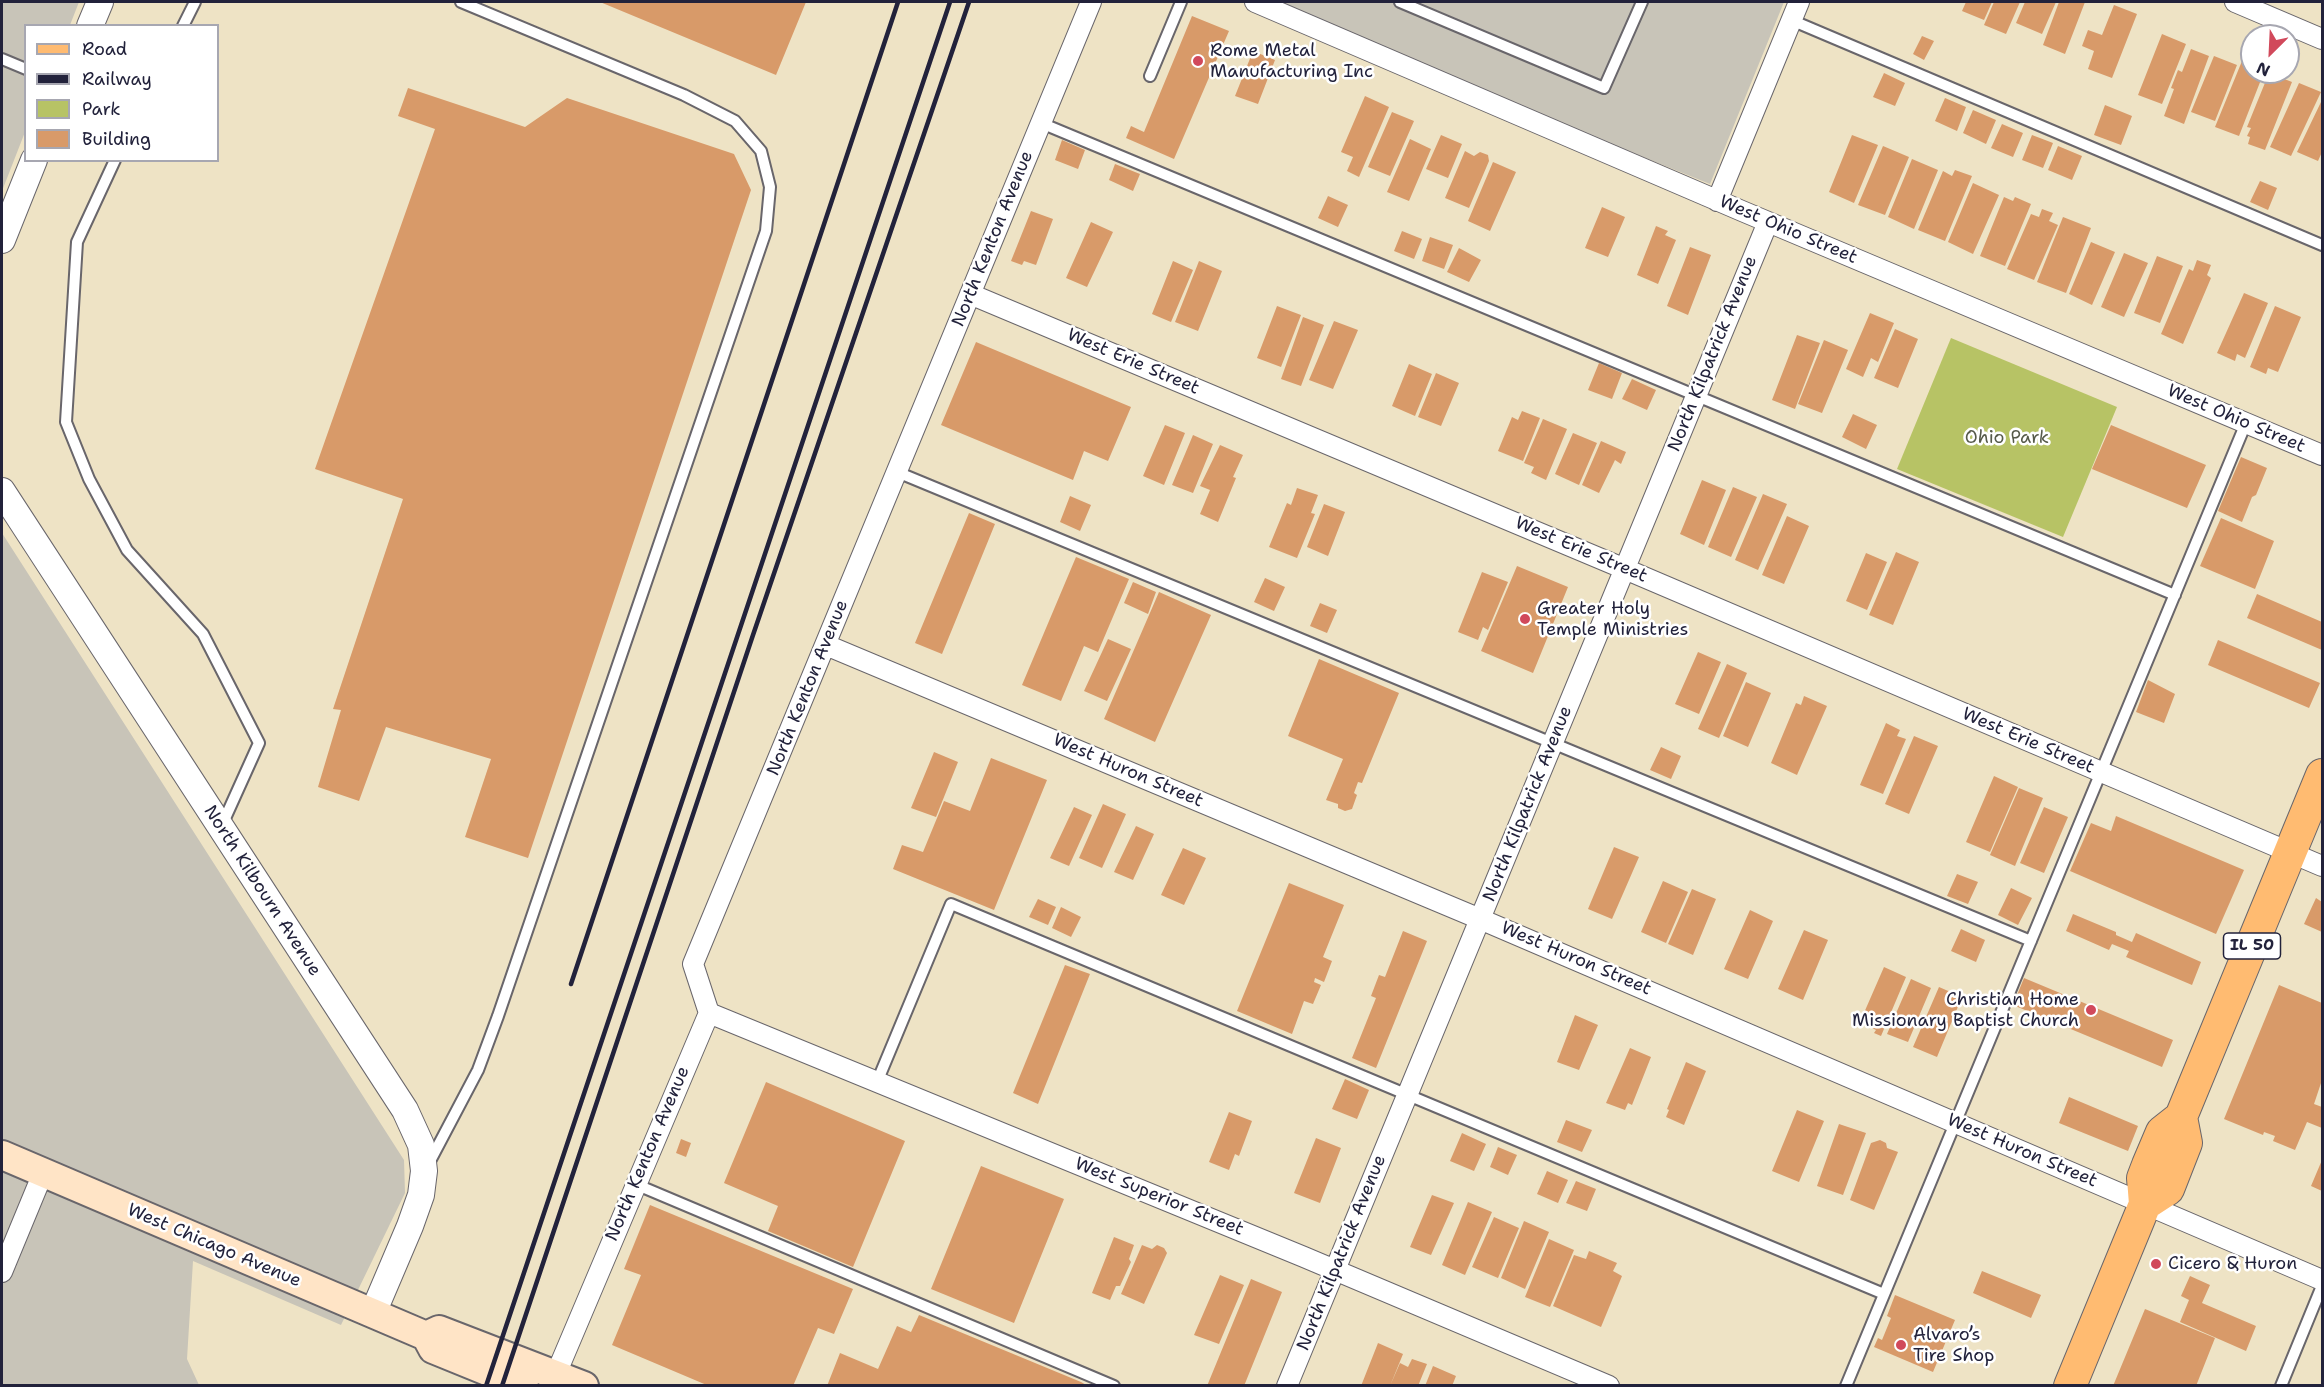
<!DOCTYPE html>
<meta charset="utf-8">
<style>
body{margin:0}
#map{position:relative;width:2324px;height:1387px;overflow:hidden;background:#eee3c5;font-family:"Shantell Sans",sans-serif}
canvas{display:block}
.frame{position:absolute;inset:0;border:3px solid #22223b;pointer-events:none}
.legend{position:absolute;left:24px;top:24px;width:195px;height:138px;box-sizing:border-box;background:#fff;border:2px solid #a7a7b1;margin:0;padding:8px 10px;list-style:none;font-size:18px;color:#22223b}
.legend li{display:flex;align-items:center;gap:12px;height:30px}
.legend b{width:30px;border:2px solid #a7a7b1}
.north{position:absolute;left:2240px;top:24px;width:60px;height:60px;box-sizing:border-box;background:#fff;border:2px solid #a7a7b1;border-radius:50%;rotate:204deg;font-size:16px;font-weight:700;line-height:24px;text-align:center;color:#22223b}
.north::after{content:'';display:block;margin:auto;width:21px;height:27px;background:#d1495b;clip-path:polygon(50% 0,100% 100%,50% 72%,0 100%)}
</style>
<div id="map">
<canvas width="2324" height="1387"></canvas>
<div class="frame"></div>
<ul class="legend">
<li><b style="height:8px;background:#ffbb71"></b>Road</li>
<li><b style="height:8px;background:#22223b"></b>Railway</li>
<li><b style="height:16px;background:#b7c365"></b>Park</li>
<li><b style="height:16px;background:#d89a69"></b>Building</li>
</ul>
<div class="north">N</div>
</div>
<script>
const ctx = document.querySelector('canvas').getContext('2d');
ctx.lineJoin = 'round';
function fillPath(path, color) {
  ctx.fillStyle = color;
  ctx.fill(path, 'evenodd');
}
function poly(rows) {
  const path = new Path2D();
  for (const r of rows) {
    path.moveTo(r[0], r[1]);
    for (let i = 2; i < r.length; i += 2) path.lineTo(r[i], r[i + 1]);
  }
  return path;
}
function stroke(path, color, width, dash) {
  ctx.strokeStyle = color;
  ctx.lineWidth = width;
  ctx.lineCap = dash ? 'butt' : 'round';
  ctx.setLineDash(dash || []);
  ctx.stroke(path);
}
function write(font, color, halo, rows, align = 'center') {
  ctx.font = font + ' "Shantell Sans",sans-serif';
  ctx.lineWidth = 5;
  ctx.setLineDash([]);
  ctx.textBaseline = 'middle';
  ctx.strokeStyle = halo;
  ctx.fillStyle = color;
  for (const [text, x, y, turn = 0] of rows) {
    ctx.save();
    ctx.translate(x, y);
    ctx.rotate((+turn || 0) * Math.PI / 180);
    ctx.textAlign = isNaN(turn) ? turn : align;
    if (halo) ctx.strokeText(text, 0, 0);
    ctx.fillText(text, 0, 0);
    ctx.restore();
  }
}
fillPath(poly([
 [2,2,79,2,70,25,26,26,25,132,2,191],
 [1259,2,1784,2,1710,184],
 [2,533,404,1160,405,1193,341,1325,193,1261,187,1359,199,1385,2,1385]
]), '#c8c4b8');
fillPath(poly([
 [1951,338,2117,407,2063,537,1897,469]
]), '#b7c365');
fillPath(poly([
 [600,2,806,2,776,75],
 [1966,2,1992,2,1984,20,1962,11],
 [1994,2,2020,2,2006,34,1984,25],
 [2025,2,2056,2,2042,34,2016,23],
 [2059,2,2085,2,2065,54,2043,45],
 [2114,5,2137,14,2112,78,2088,69,2094,51,2082,46,2088,30,2102,35],
 [1192,16,1229,31,1174,159,1126,138,1131,126,1144,132],
 [2162,34,2186,44,2162,104,2138,95],
 [1922,36,1934,41,1924,60,1913,54],
 [2191,49,2209,56,2184,124,2164,116,2174,89,2171,88,2178,70,2182,72],
 [1253,51,1275,60,1258,104,1235,96],
 [2214,56,2237,65,2215,121,2191,112],
 [2242,61,2252,65,2252,72,2264,72,2239,136,2215,127],
 [1884,73,1905,83,1895,106,1873,97],
 [2269,73,2292,82,2265,150,2248,144,2250,137,2247,136,2251,128,2247,127],
 [2299,83,2321,92,2291,156,2270,147],
 [408,88,525,127,567,98,734,154,751,190,528,858,465,837,491,759,386,727,359,801,318,787,341,710,333,709,403,499,315,469,435,129,398,116],
 [1365,96,1389,107,1359,177,1347,171,1353,157,1341,152],
 [1945,98,1966,107,1957,131,1935,121],
 [2321,102,2322,152,2318,161,2297,152],
 [2105,105,2132,116,2121,145,2094,135],
 [1973,110,1996,120,1986,144,1963,133],
 [1392,112,1414,121,1390,176,1368,167],
 [2002,124,2023,133,2013,157,1991,148],
 [1441,135,1462,144,1448,178,1426,169],
 [1852,135,1878,145,1854,203,1829,192],
 [2032,135,2053,143,2043,168,2022,160],
 [1410,139,1431,149,1409,201,1387,192],
 [1062,140,1085,150,1078,169,1055,160],
 [1883,146,1909,157,1885,215,1858,205],
 [2058,146,2082,156,2072,180,2048,170],
 [1465,151,1474,156,1480,152,1488,155,1489,161,1469,208,1445,198],
 [1912,159,1938,170,1914,229,1888,217],
 [1493,162,1516,172,1490,231,1468,221],
 [1115,164,1140,174,1133,191,1109,180],
 [1955,170,1972,176,1945,241,1918,230,1943,171,1952,176],
 [2260,181,2277,188,2268,210,2250,202],
 [1973,183,1999,195,1973,254,1948,242],
 [1328,196,1348,205,1338,227,1318,218],
 [2004,197,2013,201,2015,197,2031,204,2005,266,1980,256],
 [1602,207,1625,217,1608,257,1585,248],
 [2042,209,2053,213,2049,221,2058,225,2034,280,2007,269,2031,214,2039,217],
 [1031,211,1053,219,1036,265,1024,261,1022,265,1011,261],
 [2063,217,2091,228,2066,293,2037,282],
 [1091,222,1113,232,1087,287,1066,278],
 [1656,226,1668,231,1665,235,1676,240,1658,284,1637,275],
 [1402,231,1422,239,1414,259,1394,251],
 [1430,237,1453,245,1444,269,1422,261],
 [2091,242,2115,252,2092,305,2069,294],
 [1690,247,1711,255,1688,315,1667,306],
 [1459,248,1481,260,1469,282,1447,272],
 [2124,253,2148,263,2124,317,2101,307],
 [2157,256,2183,266,2160,323,2134,313],
 [2197,260,2211,265,2207,275,2211,278,2183,344,2161,334,2189,269,2193,271],
 [1173,261,1193,270,1171,322,1152,314],
 [1199,261,1222,271,1198,331,1175,322],
 [2244,293,2268,303,2245,358,2237,354,2235,361,2217,353],
 [1277,306,1301,315,1281,367,1257,358],
 [2275,306,2301,317,2278,372,2268,368,2266,374,2250,367],
 [1870,313,1894,323,1878,362,1871,358,1863,377,1846,369],
 [1303,317,1324,325,1301,386,1281,379],
 [1334,321,1358,330,1333,389,1309,380],
 [1895,329,1918,339,1898,388,1874,378],
 [1797,335,1820,343,1795,409,1772,400],
 [1824,340,1848,350,1822,413,1798,404],
 [976,342,1131,407,1108,461,1084,451,1073,480,941,425],
 [1599,363,1622,373,1612,399,1588,390],
 [1409,364,1432,374,1415,416,1392,406],
 [1436,373,1459,383,1441,426,1418,417],
 [1632,379,1656,390,1647,410,1622,399],
 [1522,411,1540,418,1523,461,1498,451,1512,417,1518,420],
 [1853,414,1877,425,1866,449,1842,437],
 [1543,419,1567,429,1546,480,1531,473,1534,467,1524,463],
 [1165,425,1185,433,1164,485,1143,476],
 [2111,425,2206,465,2187,508,2092,469],
 [1573,433,1597,443,1579,485,1555,474],
 [1193,435,1213,444,1193,493,1172,485],
 [1601,441,1626,452,1621,464,1615,460,1599,493,1582,485],
 [1220,445,1243,455,1233,477,1236,478,1218,522,1200,514,1210,490,1200,486],
 [2241,457,2267,468,2256,495,2252,497,2242,522,2218,511],
 [1702,480,1726,490,1704,545,1680,534],
 [1733,487,1757,497,1731,557,1708,547],
 [1297,488,1318,495,1311,513,1315,514,1297,558,1269,547,1287,503,1291,505],
 [1763,494,1787,504,1758,570,1735,560],
 [1070,496,1091,505,1080,531,1060,522],
 [1324,504,1345,512,1328,556,1307,547],
 [969,513,995,524,942,654,915,643],
 [1787,516,1809,526,1784,584,1762,575],
 [2221,518,2274,541,2255,589,2200,566],
 [1896,552,1919,562,1893,625,1869,615],
 [1866,553,1887,562,1867,610,1846,601],
 [1076,557,1129,579,1098,652,1084,646,1061,701,1022,685],
 [1517,566,1568,587,1533,673,1481,651],
 [1482,572,1508,582,1488,630,1483,627,1478,640,1458,632],
 [1265,578,1285,587,1274,611,1254,602],
 [1133,582,1156,592,1148,614,1124,603],
 [1159,592,1211,615,1155,742,1104,719],
 [2257,594,2322,622,2322,650,2247,618],
 [1320,603,1337,610,1327,633,1310,626],
 [1108,639,1131,649,1107,701,1084,691],
 [2218,640,2320,683,2309,708,2208,665],
 [1698,652,1721,662,1699,714,1675,704],
 [1319,659,1399,693,1362,783,1358,782,1354,793,1357,795,1352,809,1345,811,1338,808,1338,804,1326,800,1343,759,1288,736],
 [1727,664,1747,673,1719,738,1698,729],
 [2148,680,2175,694,2164,723,2136,712],
 [1746,682,1771,693,1748,747,1723,736],
 [1804,696,1827,706,1797,775,1771,763,1796,703,1801,705],
 [1886,723,1900,730,1897,736,1906,739,1883,794,1860,785],
 [1914,736,1938,746,1909,814,1885,804],
 [1661,747,1681,756,1671,779,1650,770],
 [934,752,958,762,936,817,911,808],
 [991,758,1047,780,994,910,893,869,902,845,923,852,944,801,970,811],
 [1994,776,2018,787,1990,852,1966,842],
 [2019,788,2043,798,2015,866,1990,855],
 [1103,804,1126,814,1102,868,1079,858],
 [1074,807,1092,815,1069,866,1050,858],
 [2044,807,2068,817,2044,873,2020,863],
 [2116,816,2244,870,2216,934,2070,871,2091,823,2111,831],
 [1136,826,1154,834,1133,880,1114,872],
 [1614,847,1639,857,1612,919,1588,909],
 [1183,848,1206,858,1184,905,1161,895],
 [1957,874,1978,882,1968,904,1947,896],
 [1663,881,1688,892,1666,943,1641,932],
 [1289,883,1344,905,1323,957,1332,961,1324,982,1315,978,1314,982,1321,985,1313,1004,1304,1001,1292,1034,1237,1011],
 [2011,888,2032,898,2018,925,1998,915],
 [1692,889,1716,899,1693,955,1668,944],
 [2316,898,2322,902,2322,932,2304,924],
 [1038,899,1056,907,1048,925,1029,917],
 [1061,907,1081,917,1071,937,1052,928],
 [1750,910,1773,921,1748,979,1724,969],
 [2073,914,2116,932,2116,935,2132,942,2136,933,2201,962,2192,985,2126,957,2129,951,2112,944,2109,950,2066,931],
 [1961,929,1985,940,1976,962,1951,951],
 [1804,930,1828,940,1803,1000,1778,989],
 [1403,931,1427,941,1376,1068,1352,1058,1376,998,1371,996,1379,975,1385,977],
 [1065,965,1090,974,1038,1104,1013,1093],
 [1884,967,1906,977,1881,1036,1874,1033,1876,1030,1860,1022],
 [2024,978,2173,1040,2162,1067,2013,1005],
 [1911,979,1931,988,1908,1042,1887,1034],
 [2279,985,2322,1003,2322,1080,2314,1104,2322,1107,2322,1128,2307,1122,2295,1150,2273,1141,2275,1136,2264,1132,2263,1135,2224,1119],
 [1939,987,1962,997,1937,1057,1913,1047],
 [1575,1015,1598,1025,1579,1070,1557,1062],
 [1630,1048,1651,1057,1632,1105,1628,1103,1625,1110,1606,1103],
 [1686,1062,1706,1071,1684,1125,1666,1117,1669,1110,1667,1109],
 [1345,1079,1369,1090,1357,1119,1332,1109],
 [766,1082,905,1141,853,1267,768,1231,778,1206,724,1183],
 [2069,1097,2138,1126,2128,1151,2059,1123],
 [1797,1110,1824,1121,1799,1182,1772,1171],
 [1229,1112,1252,1121,1239,1156,1235,1154,1229,1170,1209,1162],
 [1566,1120,1592,1130,1582,1152,1557,1142],
 [1839,1124,1866,1133,1843,1195,1817,1186],
 [1462,1133,1486,1144,1474,1171,1450,1161],
 [1316,1138,1341,1148,1320,1203,1294,1193],
 [681,1139,691,1143,686,1157,676,1153],
 [1880,1140,1886,1143,1887,1148,1898,1152,1874,1210,1850,1200,1871,1143],
 [1498,1147,1517,1155,1508,1175,1490,1167],
 [2322,1160,2322,1191,2311,1186],
 [981,1166,1064,1199,1014,1323,931,1289],
 [1547,1171,1568,1180,1558,1203,1537,1194],
 [1576,1181,1596,1189,1587,1211,1566,1203],
 [1432,1195,1454,1203,1431,1255,1410,1247],
 [1468,1202,1492,1212,1465,1275,1442,1265],
 [650,1205,853,1289,834,1334,818,1328,793,1386,709,1386,612,1345,641,1275,624,1269],
 [1494,1217,1519,1228,1498,1278,1472,1267],
 [1524,1221,1549,1232,1525,1289,1501,1278],
 [1114,1237,1134,1245,1129,1259,1131,1262,1120,1286,1116,1286,1110,1300,1092,1293],
 [1549,1239,1574,1250,1550,1307,1525,1297],
 [1142,1245,1152,1249,1157,1245,1164,1248,1167,1253,1144,1304,1121,1294],
 [1589,1251,1617,1263,1613,1271,1622,1276,1601,1327,1553,1306,1574,1255,1586,1259],
 [1982,1271,2041,1295,2031,1318,1973,1293],
 [1220,1275,1244,1285,1219,1344,1194,1335],
 [2190,1276,2210,1285,2202,1303,2256,1326,2246,1351,2180,1322,2189,1300,2181,1296],
 [1251,1279,1282,1292,1244,1386,1207,1386],
 [1895,1295,1955,1320,1933,1372,1874,1347,1878,1338,1882,1340,1891,1318,1887,1316],
 [2145,1309,2215,1338,2196,1386,2113,1386],
 [919,1315,1081,1382,1088,1386,827,1386,840,1353,878,1369,897,1326,911,1332],
 [1378,1343,1403,1354,1390,1386,1361,1386],
 [1412,1359,1427,1364,1418,1386,1390,1386,1400,1363,1408,1367],
 [1433,1366,1456,1376,1452,1386,1425,1386]
]), '#d89a69');
const service = poly([
 [1400,2,1604,88,1642,2],
 [1791,20,2322,245],
 [183,26,195,2],
 [2,59,26,69],
 [1150,76,1181,2],
 [1041,123,2175,595],
 [115,160,77,242,66,422,89,479,127,550,203,634,259,743,222,825],
 [897,472,2031,941],
 [877,1082,951,904,1884,1294],
 [429,1163,478,1070,498,1016,766,231,770,187,761,151,735,121,684,95,461,2],
 [635,1184,1114,1386],
 [1846,1386,2246,423],
 [2281,1386,2322,1286]
]);
const minor = poly([
 [1255,2,1742,211,2322,455],
 [2235,2,2322,39],
 [1717,201,1799,2],
 [970,294,1625,569,2322,866],
 [826,645,1480,919,2322,1280],
 [709,1013,1304,1257,1609,1386],
 [2,1272,43,1173],
 [556,1374,709,1013,693,964,1091,2],
 [1287,1386,1768,222]
]);
const tertiary = poly([
 [90,26,100,2],
 [2,240,34,160],
 [2,491,405,1110,421,1145,424,1171,421,1195,410,1226,373,1313]
]);
const secondary = poly([
 [2,1155,426,1336,433,1349,524,1386],
 [426,1336,439,1330,584,1386]
]);
const primary = poly([
 [2145,1204,2168,1189,2186,1143,2181,1117],
 [2070,1386,2145,1204,2143,1178,2148,1165,2162,1132,2181,1117,2322,775]
]);
stroke(service, '#69666b', 14);
stroke(minor, '#69666b', 22);
stroke(tertiary, '#69666b', 28);
stroke(secondary, '#69666b', 32);
stroke(primary, '#69666b', 34);
stroke(service, '#fff', 10);
stroke(minor, '#fff', 20);
stroke(tertiary, '#fff', 26);
stroke(secondary, '#ffe4c6', 28);
stroke(primary, '#ffbb71', 32);
stroke(poly([
 [571,984,898,2],
 [486,1386,950,2],
 [502,1386,753,635,969,2]
]), '#22223b', 4.5);
for (const [x, y, r, color] of [
 [1198,61,6,"#d1495b"],
 [1525,619,6,"#d1495b"],
 [2091,1010,6,"#d1495b"],
 [2156,1264,6,"#d1495b"],
 [1901,1345,6,"#d1495b"]
]) {
  const dot = new Path2D();
  dot.arc(x, y, r, 0, 2 * Math.PI);
  ctx.fillStyle = color;
  ctx.fill(dot);
  stroke(dot, '#fff', 2);
}
for (const [x, y, w] of [
 [2252,946,57]
]) {
  const box = new Path2D();
  box.roundRect(x - w / 2, y - 13, w, 26, 4.5);
  ctx.fillStyle = '#fff';
  ctx.fill(box);
  stroke(box, '#22223b', 1.5);
}
write('bold 16px', '#22223b', null, [
 ["IL 50",2252,946]
]);
write('18px', '#22223b', '#fff', [
 ["Rome Metal",1210,51],
 ["Manufacturing Inc",1210,72],
 ["Greater Holy",1537,609],
 ["Temple Ministries",1537,630],
 ["Christian Home",2079,1000,"right"],
 ["Missionary Baptist Church",2079,1021,"right"],
 ["Cicero & Huron",2168,1264],
 ["Alvaro’s",1913,1335],
 ["Tire Shop",1913,1356]
], 'left');
write('18px', '#22223b', '#fff', [
 ["West Ohio Street",1788,230,23],
 ["North Kenton Avenue",993,239,-68],
 ["North Kilpatrick Avenue",1713,354,-68],
 ["West Erie Street",1133,362,23],
 ["West Ohio Street",2236,419,23],
 ["West Erie Street",1581,550,23],
 ["North Kenton Avenue",808,688,-68],
 ["West Erie Street",2028,741,23],
 ["West Huron Street",1128,771,23],
 ["North Kilpatrick Avenue",1528,804,-68],
 ["North Kilbourn Avenue",262,891,57],
 ["West Huron Street",1576,959,23],
 ["West Huron Street",2022,1151,23],
 ["North Kenton Avenue",648,1154,-67],
 ["West Superior Street",1159,1197,22],
 ["West Chicago Avenue",214,1246,23],
 ["North Kilpatrick Avenue",1342,1253,-68]
]);
write('18px', '#565a4a', '#fff', [
 ["Ohio Park",2007,438]
]);
</script>
